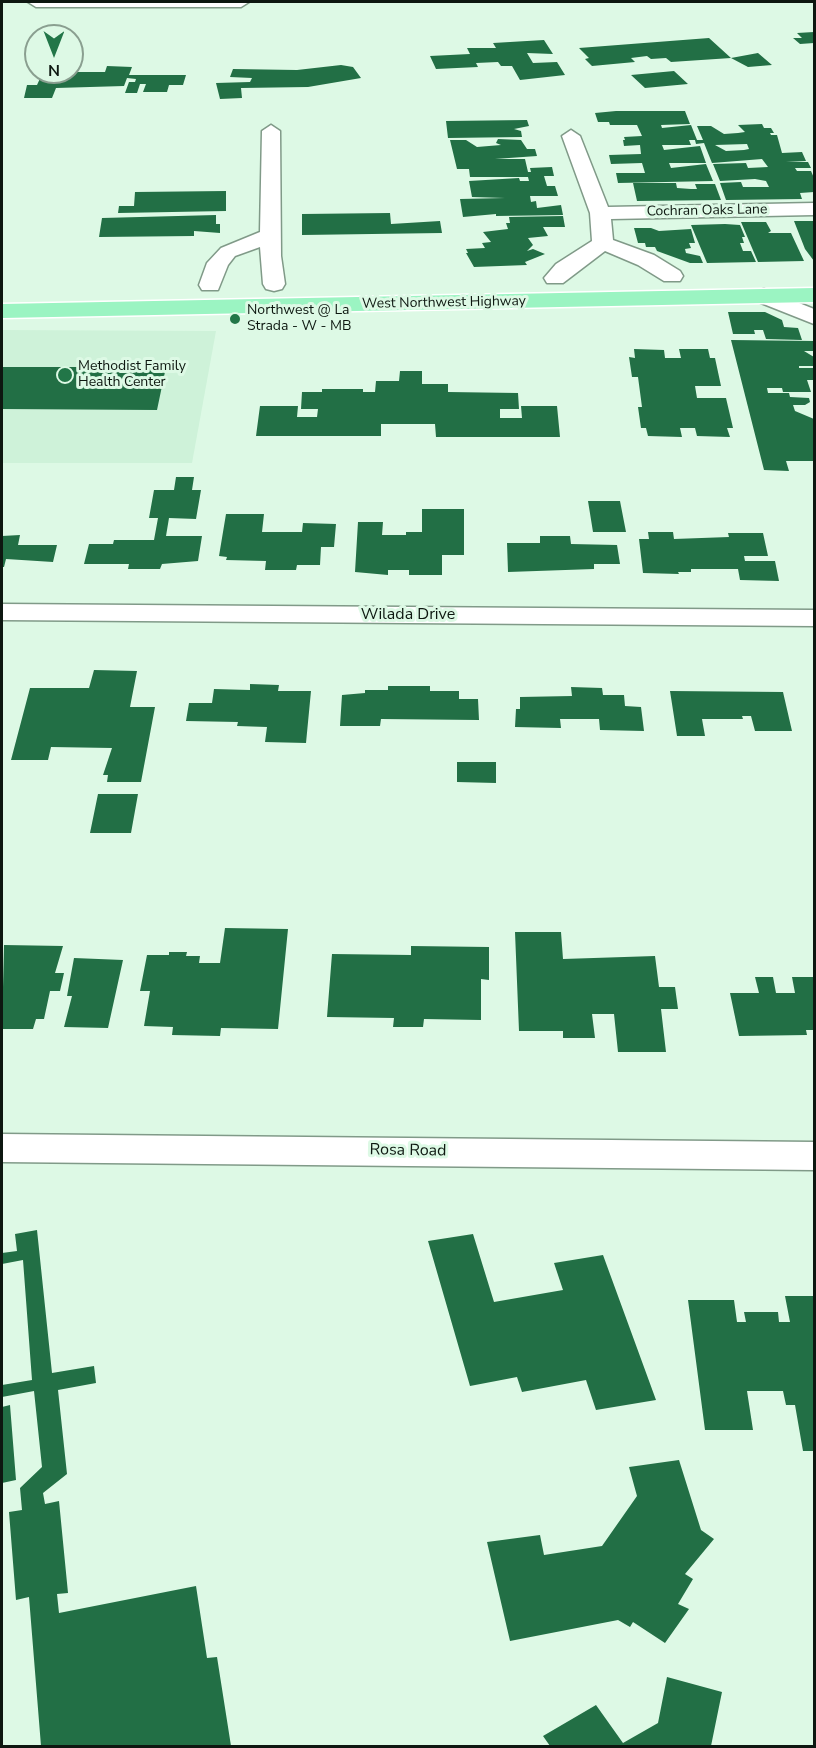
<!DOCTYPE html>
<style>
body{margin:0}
#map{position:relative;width:816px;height:1748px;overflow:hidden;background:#ddf9e5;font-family:"Nunito Sans",sans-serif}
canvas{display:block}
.frame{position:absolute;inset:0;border:3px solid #0d1710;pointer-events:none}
.north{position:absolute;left:24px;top:24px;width:60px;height:60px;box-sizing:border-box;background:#ddf9e5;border:2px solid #8a9f90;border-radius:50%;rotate:180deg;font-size:16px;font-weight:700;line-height:24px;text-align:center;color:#0d1710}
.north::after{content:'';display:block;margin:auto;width:21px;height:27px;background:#227648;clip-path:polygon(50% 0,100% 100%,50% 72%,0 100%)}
</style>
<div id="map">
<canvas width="816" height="1748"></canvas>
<div class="frame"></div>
<div class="north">N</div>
</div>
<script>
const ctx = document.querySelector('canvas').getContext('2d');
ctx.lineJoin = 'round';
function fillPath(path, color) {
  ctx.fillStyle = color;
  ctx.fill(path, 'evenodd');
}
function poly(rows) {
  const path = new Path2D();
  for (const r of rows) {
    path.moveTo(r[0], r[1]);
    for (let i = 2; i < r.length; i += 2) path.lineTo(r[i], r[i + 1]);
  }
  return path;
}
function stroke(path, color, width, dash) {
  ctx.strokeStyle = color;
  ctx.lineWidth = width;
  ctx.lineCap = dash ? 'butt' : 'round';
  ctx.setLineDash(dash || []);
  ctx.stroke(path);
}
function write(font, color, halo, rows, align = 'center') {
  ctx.font = font + ' "Nunito Sans",sans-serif';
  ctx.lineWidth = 6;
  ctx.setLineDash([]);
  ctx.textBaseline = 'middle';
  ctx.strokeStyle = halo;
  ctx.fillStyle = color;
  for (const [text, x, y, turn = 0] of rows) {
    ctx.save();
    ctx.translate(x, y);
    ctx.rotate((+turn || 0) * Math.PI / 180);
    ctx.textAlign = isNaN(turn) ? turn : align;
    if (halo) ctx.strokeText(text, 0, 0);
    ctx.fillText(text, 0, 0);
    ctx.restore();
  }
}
fillPath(poly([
 [2,330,216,331,192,463,2,463]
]), '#cef2d9');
fillPath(poly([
 [814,32,814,43,800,44,793,38,802,38,797,33],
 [709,38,731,58,671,62,666,58,651,59,647,56,631,58,635,62,592,66,585,59,589,58,579,48],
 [544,40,553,54,527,53,533,63,557,62,565,75,520,80,512,66,501,66,498,62,476,63,478,67,436,69,430,56,470,54,467,48,496,48,493,43],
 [758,53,772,65,748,67,731,58],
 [341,65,353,67,361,78,308,87,241,88,242,98,220,99,216,83,250,82,252,78,230,77,233,69,297,70],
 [107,66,132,67,129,75,186,75,183,85,169,85,167,92,143,92,146,84,140,84,137,93,125,93,129,82,135,82,136,79,127,78,124,86,56,88,52,98,24,98,27,85,37,85,43,72,105,72],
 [674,71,688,84,645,88,631,75],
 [616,111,685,111,690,124,661,125,662,128,691,125,697,140,689,140,691,145,662,145,664,150,700,146,706,163,669,163,671,168,706,164,713,181,618,183,616,173,645,173,642,163,611,164,609,155,641,154,640,145,624,146,623,140,625,140,624,137,642,136,637,125,610,125,609,122,598,122,595,113],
 [527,120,529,126,514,129,521,131,522,137,448,138,446,121],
 [762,124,764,128,771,128,774,133,770,133,771,135,777,135,782,153,802,152,806,161,786,162,808,162,811,168,795,168,797,171,811,171,814,178,814,192,800,193,802,199,726,200,720,183,741,182,743,187,769,187,766,181,755,179,720,181,713,164,746,163,748,168,768,167,762,159,712,163,704,143,696,144,695,140,703,140,697,126,711,126,724,134,738,133,745,132,738,125],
 [747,144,749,149,744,150,726,151,715,145],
 [498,139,521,140,527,149,535,149,537,156,495,159,525,159,528,172,531,172,530,168,552,167,554,176,544,176,547,186,555,186,558,196,530,196,531,202,536,201,537,208,561,205,563,215,496,216,496,214,463,217,460,199,505,198,472,197,469,181,519,178,520,181,529,181,528,177,470,177,469,169,457,169,450,140,466,140,477,147,501,145,496,143],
 [633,183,676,183,677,188,691,189,697,189,695,184,715,184,721,200,637,201],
 [226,191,226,211,118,213,119,206,134,206,135,192],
 [390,213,391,224,440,221,442,233,302,235,302,214],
 [216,215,216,224,220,224,220,233,194,231,194,236,99,237,102,218],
 [563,216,565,227,543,227,548,236,528,238,533,245,527,251,533,249,545,254,525,262,527,265,474,267,466,253,468,253,466,249,485,248,482,243,491,242,483,232,508,229,506,223,510,223,509,217],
 [794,221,814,221,814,261,805,249],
 [741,222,766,222,771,231,768,233,791,233,804,261,758,262],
 [725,224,740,225,745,237,742,237,744,243,740,243,743,251,751,251,756,262,707,263,691,225],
 [634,228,651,228,659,231,691,229,695,243,689,243,691,248,685,249,686,253,700,256,703,263,690,263,657,251,655,247,646,247,645,243,638,243],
 [728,312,765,312,782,320,784,327,798,328,802,340,766,339,763,330,754,330,755,334,733,334],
 [731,340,814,341,813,351,804,351,814,357,814,366,799,366,799,368,814,368,814,380,807,380,811,392,783,392,782,388,767,388,768,393,789,393,790,397,809,398,810,402,805,405,793,405,795,411,814,419,814,461,786,461,789,471,764,470],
 [634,349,664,350,665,358,681,358,679,349,708,349,710,358,715,358,721,386,695,386,697,398,726,398,733,428,727,428,730,437,697,436,695,428,680,428,682,437,648,436,646,428,641,428,638,407,642,407,638,377,632,377,629,357,635,358],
 [2,367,166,367,157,410,2,409],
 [400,371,422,371,422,384,448,384,448,392,518,393,519,409,500,409,500,418,522,418,521,406,557,406,560,437,436,437,435,424,381,424,381,436,256,436,260,406,298,406,297,417,317,417,318,409,301,409,302,392,322,392,322,389,363,389,363,392,375,392,376,381,399,381],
 [176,477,194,477,192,490,201,490,196,519,169,518,166,536,202,536,198,561,162,564,160,569,128,569,129,564,84,564,89,544,113,544,114,540,154,540,158,518,149,518,154,490,174,490],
 [588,501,620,501,626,532,593,532],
 [422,509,464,509,464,555,442,555,442,575,409,575,409,570,388,570,388,575,355,572,358,522,383,522,382,535,406,535,406,532,422,532],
 [226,514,264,514,262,532,302,532,303,523,336,524,334,547,321,547,320,565,297,565,296,570,265,570,266,561,226,560,227,557,219,556],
 [648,532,673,532,674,539,729,537,728,533,763,533,768,556,744,556,745,561,775,561,779,581,740,580,738,569,691,569,691,572,678,572,679,574,643,573,639,539,649,539],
 [20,535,18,545,57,545,53,562,6,559,4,567,2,567,2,536],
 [540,536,570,536,571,544,617,545,620,564,594,564,594,569,508,572,507,543,540,543],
 [94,670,137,671,130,707,155,707,141,782,107,782,108,775,103,775,112,748,51,747,48,760,11,760,30,688,89,688],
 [250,684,279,685,278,691,311,691,306,743,265,742,267,727,237,726,238,722,186,721,189,703,212,703,214,689,250,690],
 [388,686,430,686,430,691,459,691,459,699,478,699,479,720,381,719,380,726,340,726,342,695,365,693,365,690,388,690],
 [571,687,602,688,603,695,624,695,625,706,641,707,644,731,600,730,599,719,560,719,561,728,515,727,516,709,520,709,520,697,572,696],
 [670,691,783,692,792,731,755,731,751,716,742,716,743,719,702,719,705,736,677,736],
 [457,762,496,762,496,783,457,782],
 [98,794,138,794,131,833,90,833],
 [225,928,288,929,278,1029,221,1028,220,1036,172,1035,173,1027,144,1026,150,991,140,991,147,955,169,955,169,952,187,952,186,956,200,956,199,963,220,963],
 [515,932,561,932,563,959,655,956,659,987,675,987,678,1009,661,1009,666,1052,618,1052,614,1014,592,1014,595,1038,563,1038,563,1031,519,1031],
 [4,945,63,946,55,973,64,973,60,991,50,991,44,1019,36,1019,33,1029,2,1029],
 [411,946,489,947,489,980,481,979,481,1020,424,1019,423,1027,393,1027,394,1018,327,1017,332,954,411,955],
 [74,958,123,960,108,1028,64,1027,72,996,67,996],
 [755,977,773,977,776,993,795,993,792,977,814,977,814,1030,806,1030,807,1035,739,1036,730,993,759,993],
 [37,1230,52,1373,94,1366,96,1383,58,1390,67,1474,43,1493,45,1504,59,1501,68,1593,57,1594,59,1613,196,1586,207,1658,217,1657,231,1746,41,1746,29,1597,16,1600,9,1512,22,1510,20,1488,42,1467,34,1391,2,1397,2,1385,32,1380,23,1260,2,1264,2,1253,17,1251,15,1234],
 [473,1234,494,1302,563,1290,554,1263,603,1255,656,1400,596,1410,586,1380,522,1392,517,1377,470,1386,428,1241],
 [785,1296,814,1296,814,1451,803,1451,795,1405,786,1405,783,1391,747,1391,753,1430,705,1430,688,1300,734,1300,737,1322,746,1322,744,1312,778,1312,779,1322,790,1322],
 [10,1405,16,1480,2,1483,2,1407],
 [679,1460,701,1530,714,1539,685,1574,693,1579,678,1604,689,1609,665,1643,633,1622,630,1627,618,1620,510,1641,487,1542,540,1535,544,1555,602,1546,637,1496,629,1467],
 [667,1677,722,1692,711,1746,550,1746,543,1736,596,1705,623,1743,658,1723]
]), '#226f45');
const street = poly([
 [28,2,249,2,241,7,36,7,28,2],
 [271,125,280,131,281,256,285,284,282,289,274,291,266,289,263,284,260,247,235,256,228,265,218,290,202,290,199,285,207,263,221,248,260,232,262,131,271,125],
 [571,130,580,136,608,207,814,203,814,215,611,219,613,240,654,255,680,271,683,276,680,281,664,281,638,265,605,251,563,283,547,283,544,278,556,264,592,241,590,213,562,136,571,130],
 [764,289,814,309,814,324,756,301,753,296,756,291,764,289],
 [2,604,814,610,814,626,2,620,2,604],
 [2,1134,814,1142,814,1170,2,1162,2,1134]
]);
const primary = poly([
 [814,288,814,302,2,318,2,304,814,288]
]);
stroke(street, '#809a88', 3);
stroke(primary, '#fff', 3);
fillPath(street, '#fff');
fillPath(primary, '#9bf4c2');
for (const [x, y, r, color] of [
 [235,319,6,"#227648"],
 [65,375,8,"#227648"]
]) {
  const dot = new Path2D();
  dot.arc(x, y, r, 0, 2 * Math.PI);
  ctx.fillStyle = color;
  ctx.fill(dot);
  stroke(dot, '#ddf9e5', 2);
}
write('14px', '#0d1710', '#ddf9e5', [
 ["Cochran Oaks Lane",707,211,-1],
 ["West Northwest Highway",444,303,-1]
]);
write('14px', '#0d1710', '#ddf9e5', [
 ["Northwest @ La",247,311],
 ["Strada - W - MB",247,327],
 ["Methodist Family",78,367],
 ["Health Center",78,383]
], 'left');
write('16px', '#0d1710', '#ddf9e5', [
 ["Wilada Drive",408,615],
 ["Rosa Road",408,1151,1]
]);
</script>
